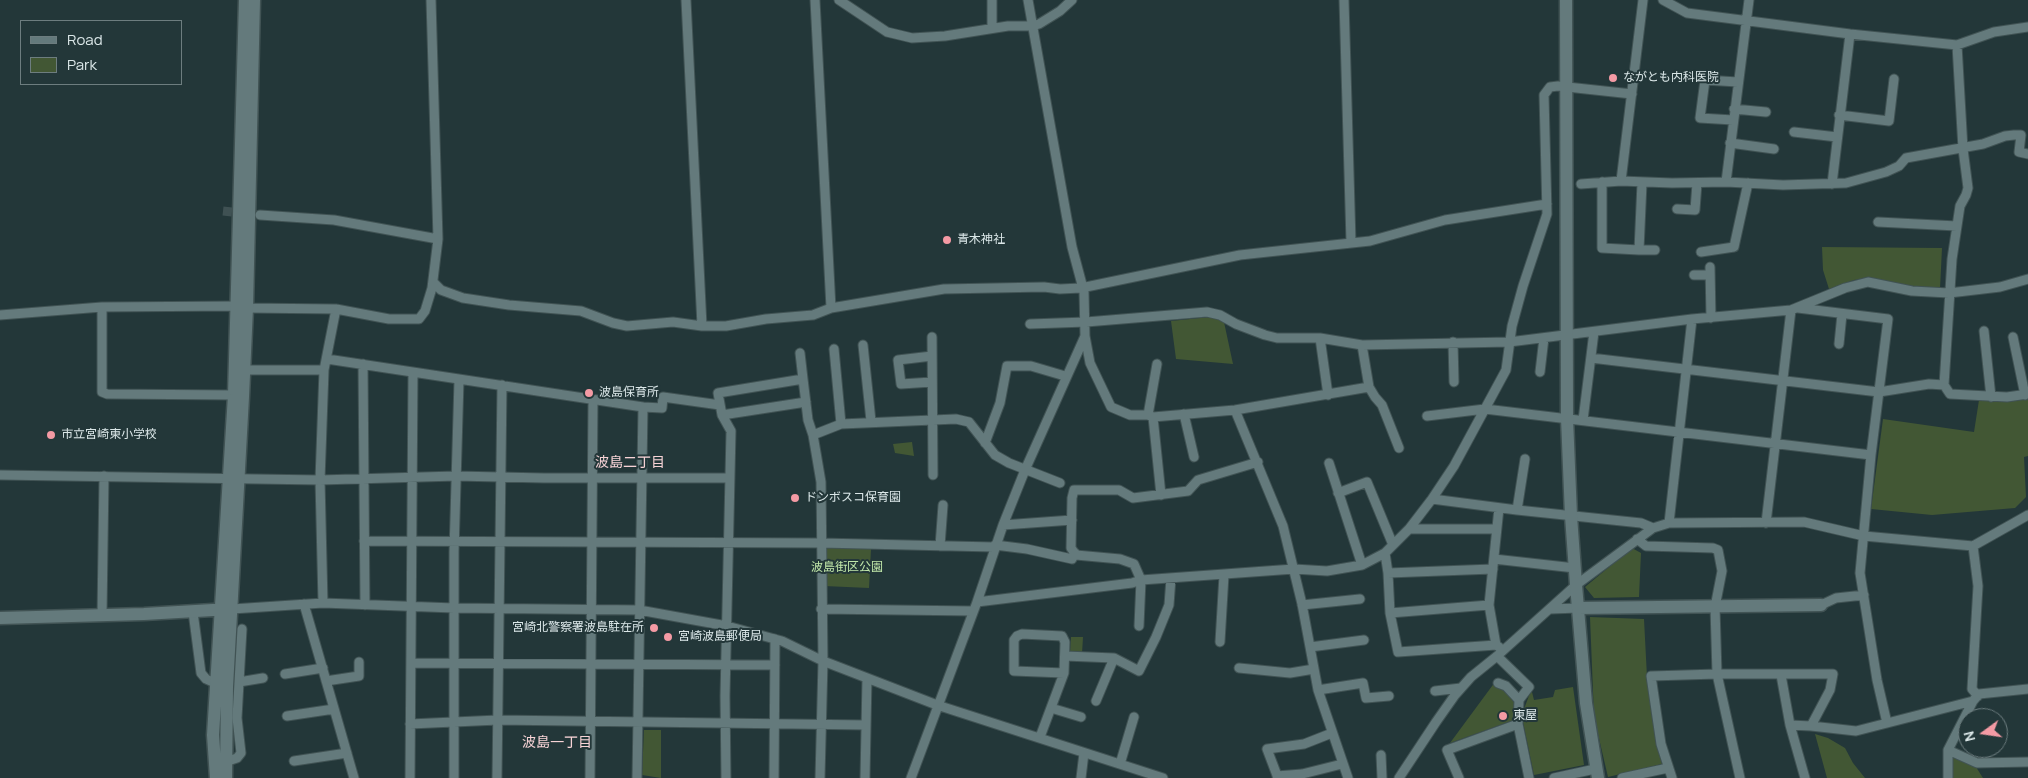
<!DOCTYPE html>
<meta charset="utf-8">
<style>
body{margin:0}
#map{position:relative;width:2028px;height:778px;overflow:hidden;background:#233739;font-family:Manrope,sans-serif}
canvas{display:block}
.legend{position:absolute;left:20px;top:20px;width:162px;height:65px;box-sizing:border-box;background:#233739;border:1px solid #6d7d7f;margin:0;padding:6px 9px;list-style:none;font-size:15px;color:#dbe7e8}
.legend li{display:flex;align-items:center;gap:10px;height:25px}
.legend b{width:25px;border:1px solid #6d7d7f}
.north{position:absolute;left:1958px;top:708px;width:50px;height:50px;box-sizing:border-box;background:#233739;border:1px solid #6d7d7f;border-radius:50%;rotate:256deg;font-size:14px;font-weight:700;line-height:20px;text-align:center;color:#dbe7e8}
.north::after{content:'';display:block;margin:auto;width:18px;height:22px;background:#f49aa4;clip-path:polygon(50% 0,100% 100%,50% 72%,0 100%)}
</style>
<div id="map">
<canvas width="2028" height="778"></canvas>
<ul class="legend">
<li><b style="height:6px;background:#647a7c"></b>Road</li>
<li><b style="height:14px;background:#425734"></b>Park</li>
</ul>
<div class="north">N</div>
</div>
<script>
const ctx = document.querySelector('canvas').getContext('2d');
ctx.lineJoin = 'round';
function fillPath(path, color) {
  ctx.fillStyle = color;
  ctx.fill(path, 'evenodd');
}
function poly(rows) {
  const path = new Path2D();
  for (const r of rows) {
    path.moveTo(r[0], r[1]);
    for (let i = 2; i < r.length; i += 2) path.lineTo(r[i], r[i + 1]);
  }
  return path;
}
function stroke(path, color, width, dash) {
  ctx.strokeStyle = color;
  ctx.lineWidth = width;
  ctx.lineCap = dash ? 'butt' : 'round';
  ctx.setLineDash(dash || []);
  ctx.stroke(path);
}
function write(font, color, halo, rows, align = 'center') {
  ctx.font = font + ' Manrope,"Noto Sans JP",sans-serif';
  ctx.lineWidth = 4;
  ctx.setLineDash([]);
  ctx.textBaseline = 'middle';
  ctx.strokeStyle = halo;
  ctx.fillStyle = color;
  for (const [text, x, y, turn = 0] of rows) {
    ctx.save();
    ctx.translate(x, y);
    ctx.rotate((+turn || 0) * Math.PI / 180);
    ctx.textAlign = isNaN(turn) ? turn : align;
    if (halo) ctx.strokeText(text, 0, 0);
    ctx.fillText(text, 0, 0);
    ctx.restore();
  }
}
fillPath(poly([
 [1822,247,1942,248,1940,289,1914,287,1869,278,1854,280,1829,289,1823,270],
 [1219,316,1224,322,1233,364,1176,359,1171,321],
 [2028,397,2028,456,2024,457,2026,497,2015,508,1932,515,1871,509,1883,419,1974,432,1979,400,2015,400],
 [912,442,914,456,895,453,893,444],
 [825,547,871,549,869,588,824,586],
 [1632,548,1641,553,1639,597,1594,598,1585,587],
 [1590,617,1644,619,1647,677,1662,764,1608,777,1594,717],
 [1071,637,1083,637,1082,654,1070,653],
 [1495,682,1514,701,1514,720,1450,743],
 [1573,687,1584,765,1534,775,1523,722,1524,709,1530,693,1532,692,1534,700,1553,697,1555,690],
 [644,730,661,730,661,778,642,775],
 [1815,734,1828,738,1845,748,1853,763,1865,778,1827,778],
 [1952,757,1976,767,1983,778,1952,778]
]), '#425734');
stroke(poly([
 [223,211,260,215]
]), '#3f5153', 9, [9, 4.5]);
const street = poly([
 [686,0,702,326],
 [815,0,831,308],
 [839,0,887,32,912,38,945,36,1008,26,1032,26,1039,24,1060,11,1072,0],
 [1028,0,1072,247,1084,292,1085,336,1090,363,1111,407,1130,415,1148,415,1153,417,1235,410,1369,387,1362,345],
 [1344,0,1351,242],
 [1663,0,1687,13,1850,34,1957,45,1994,32,2028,27],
 [992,28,992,0],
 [1957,45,1963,149,1968,188,1966,195,1960,206,1952,259,1944,385,1950,394,2007,397,2028,394],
 [1734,109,1766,112],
 [1839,115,1889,121,1894,79],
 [1733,120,1700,118,1705,80,1738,82],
 [1794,132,1837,137],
 [1730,143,1774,149],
 [1621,181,1643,0],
 [1602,182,1602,248,1639,250,1642,183],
 [1726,182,1749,0],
 [1581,184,1621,181,1672,183,1726,182,1783,185,1846,183,1886,172,1899,166,1906,158,1983,144,2005,136,2014,135,2021,135,2019,152,2028,154],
 [1832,184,1850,34],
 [1677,209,1695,210,1697,183],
 [260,215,334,220,438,239],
 [1878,222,1957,226],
 [1639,250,1655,250],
 [1701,252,1734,247,1748,183],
 [1710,267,1711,318],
 [1694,275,1710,275],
 [433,282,441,290,463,298,509,305,581,311,613,323,627,326,673,322,702,326,726,326,766,319,813,315,831,308,944,289,1044,287,1060,289,1081,288,1240,255,1370,241,1445,220,1547,204],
 [102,307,102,392,107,394,234,395],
 [1798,308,1888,319,1871,455,1860,573,1877,680,1887,723],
 [0,315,102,307,236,306,247,308,336,309,389,319,419,319,425,311,432,288,438,239,431,0],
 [1030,324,1086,322,1207,312,1220,315,1236,324,1265,335,1277,338,1320,338,1362,345,1509,342,1692,319,1791,310,1845,288,1868,282,1912,291,1949,293,2000,287,2028,279],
 [1984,331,1991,397],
 [932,337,933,475],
 [2013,337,2025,395],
 [1320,338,1328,395],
 [1453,342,1454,382],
 [1839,344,1842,314],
 [863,345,871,421],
 [834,349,841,424],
 [932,356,898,360,901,384,932,382],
 [1591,358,1879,392,1929,384,1944,385],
 [327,359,643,407,637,778],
 [363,364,365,605],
 [244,370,324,370],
 [1540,372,1544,338],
 [803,379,808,420,813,435,821,482,823,661,820,778],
 [1369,387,1375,397,1382,405,1399,448],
 [643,407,662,408,663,397,720,405],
 [1235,410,1283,526,1302,604,1318,690,1348,778],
 [1184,414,1194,457],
 [722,415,806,402],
 [1148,415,1157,364],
 [1427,416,1485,409,1871,455],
 [1153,417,1161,495],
 [1583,420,1594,332],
 [813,435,841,424,956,419,969,422,995,455,1009,463,1060,483],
 [985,443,1000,403,1007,366,1031,366,1065,376],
 [1329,463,1362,565],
 [0,475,320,480,456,476,544,478,730,478],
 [1338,493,1367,482,1393,545],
 [1432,499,1517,510,1641,523,1653,528],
 [1499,508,1489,605,1496,645,1499,647],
 [1517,510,1525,459],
 [1669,523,1692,319],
 [1766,523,1791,310],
 [1003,525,1072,520],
 [1409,529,1496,529],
 [1637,539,1646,546,1713,548,1718,550,1722,571,1715,607,1717,674,1740,778],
 [364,541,821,543,994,547],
 [995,545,1027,549,1072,559,1075,553],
 [940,546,943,505],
 [1973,546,1978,586,1972,689,1978,696],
 [1385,553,1388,573,1390,613,1398,652,1496,645],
 [1494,559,1575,568],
 [1388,573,1493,569],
 [977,602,1132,583,1141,580,1294,569,1327,571,1362,565,1385,553,1409,529,1432,499,1454,466,1506,370,1512,326,1523,286,1547,214,1544,95,1550,87,1558,86,1632,94],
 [323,603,320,480,324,370,336,309],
 [304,604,354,778],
 [1302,605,1360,599],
 [1821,605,1836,598,1864,595],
 [232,609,323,603,454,608,639,610,727,626,782,641,823,661,937,705,1163,778],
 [821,609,973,611],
 [1551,609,1578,608],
 [193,612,201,673,206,679,217,684],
 [1390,613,1489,605],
 [102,615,104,476],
 [1139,626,1141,580,1134,564,1120,559,1076,555,1071,548,1072,498,1074,490,1119,490,1133,498,1188,491,1198,480,1258,462],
 [1220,642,1224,575],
 [1310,647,1364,640],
 [1065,656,1114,658,1139,671,1156,637,1169,605,1171,578],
 [1497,656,1529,687,1519,700,1518,724,1529,778],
 [411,663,775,665],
 [1239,668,1290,673,1314,669],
 [285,674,323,668],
 [1781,675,1790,725,1805,778],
 [326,681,359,676,359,662],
 [239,682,263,678],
 [1498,683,1506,686,1519,700],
 [1318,690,1363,683,1366,698,1389,696],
 [1435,691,1461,688],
 [1096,701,1114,658],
 [1051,708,1081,717],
 [287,716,334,709],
 [410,724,498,720,866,725],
 [1790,725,1811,726],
 [1040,737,1064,673,1065,642,1062,636,1022,634,1017,636,1014,640,1014,671,1064,673],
 [1948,750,1977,763,2028,762],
 [1381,755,1382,778],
 [294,761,347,753],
 [225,762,237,758,241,753,237,718,242,629],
 [1120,764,1134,717],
 [1277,776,1302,774,1342,764],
 [410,778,413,372],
 [454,778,454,552,459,380],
 [497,778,502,385],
 [590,778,593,401],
 [726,778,725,696,731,431,722,415,718,393,803,379,800,353],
 [774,778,775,639],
 [865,778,867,678],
 [911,778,977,602,1003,525,1025,470,1085,336],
 [1081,778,1084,753],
 [1278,778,1267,749,1304,744,1332,733],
 [1399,778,1436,722,1455,695,1471,677,1497,656,1576,585,1653,528,1669,523,1804,522,1864,536,1973,546,2028,515],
 [1459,778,1447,750,1518,724],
 [1554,778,1595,769],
 [1622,778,1668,768],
 [1672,778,1661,744,1651,676,1717,674,1833,674,1830,690,1811,726,1856,731,1973,701],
 [1948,778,1948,750,1973,701,1979,694,2028,689]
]);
const secondary = poly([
 [1566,0,1567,418,1571,516,1576,585,1586,703,1598,778],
 [1578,608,1821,605],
 [0,618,144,614,230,609],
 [216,778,213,735,234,395,245,0],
 [226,778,227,687,243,397,247,308,254,0]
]);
stroke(street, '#415354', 11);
stroke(secondary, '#415354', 15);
stroke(street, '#647a7c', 9);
stroke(secondary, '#647a7c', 12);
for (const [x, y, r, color] of [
 [1613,78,5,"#f49aa4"],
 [947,240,5,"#f49aa4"],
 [589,393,5,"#f49aa4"],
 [51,435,5,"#f49aa4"],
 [795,498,5,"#f49aa4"],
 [654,628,5,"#f49aa4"],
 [668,637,5,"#f49aa4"],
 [1503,716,5,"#f49aa4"]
]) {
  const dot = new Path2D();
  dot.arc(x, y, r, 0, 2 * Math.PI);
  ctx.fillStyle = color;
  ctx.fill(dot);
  stroke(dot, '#233739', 2);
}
write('12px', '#dbe7e8', '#233739', [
 ["ながとも内科医院",1623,78],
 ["青木神社",957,240],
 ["波島保育所",599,393],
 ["市立宮崎東小学校",61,435],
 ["ドンボスコ保育園",805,498],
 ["宮崎北警察署波島駐在所",644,628,"right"],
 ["宮崎波島郵便局",678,637],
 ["東屋",1513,716]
], 'left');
write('12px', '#c1e7a9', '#233739', [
 ["波島街区公園",847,568]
]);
write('14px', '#f7d3d6', '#233739', [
 ["波島二丁目",630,463],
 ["波島一丁目",557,743]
]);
</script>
